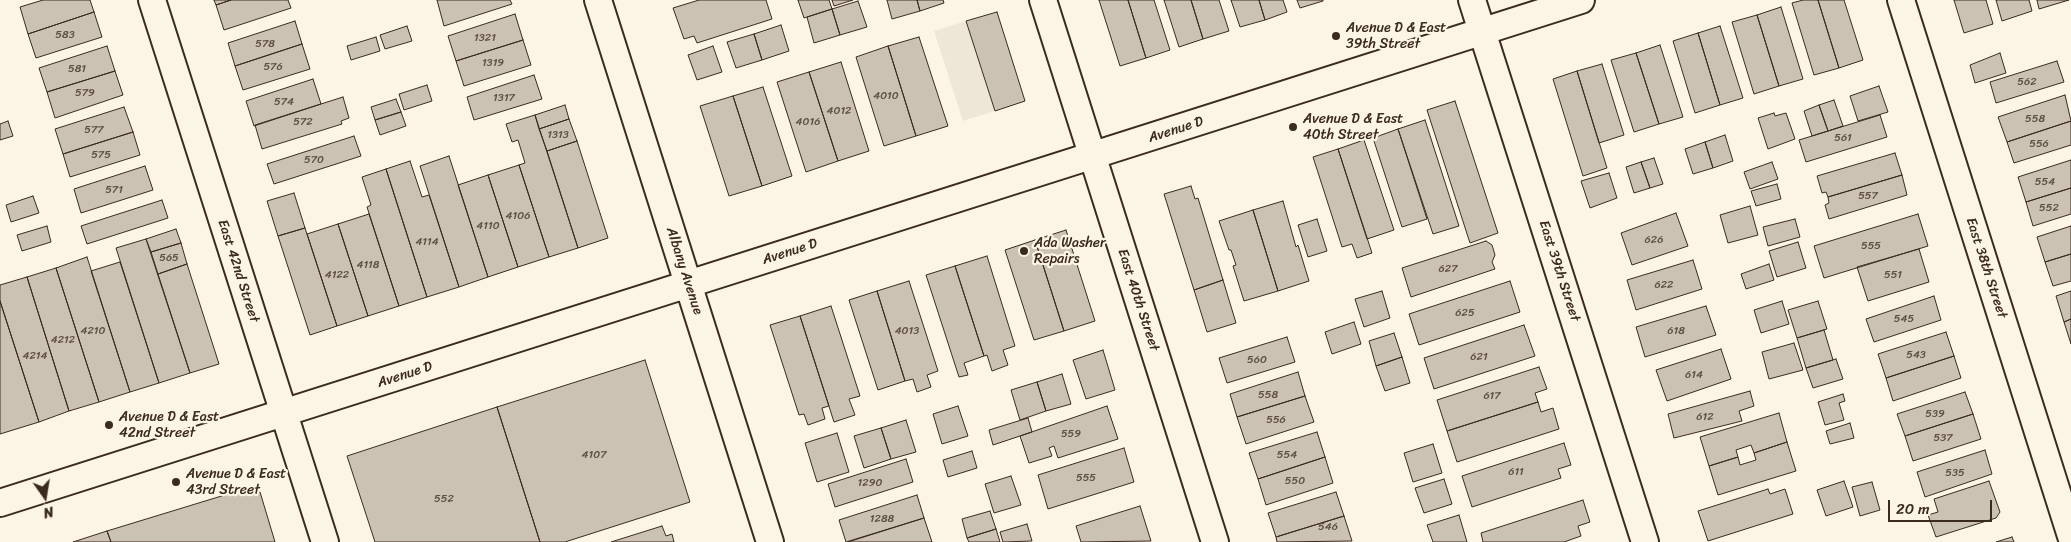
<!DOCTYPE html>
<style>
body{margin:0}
#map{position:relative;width:2071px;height:542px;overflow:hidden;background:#fcf5e5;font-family:Sriracha,sans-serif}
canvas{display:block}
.north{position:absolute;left:20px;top:472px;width:50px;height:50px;-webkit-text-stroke:4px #fcf5e5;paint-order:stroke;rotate:167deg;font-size:14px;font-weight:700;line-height:20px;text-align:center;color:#3b2a1e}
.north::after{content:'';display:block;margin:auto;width:18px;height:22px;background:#3b2a1e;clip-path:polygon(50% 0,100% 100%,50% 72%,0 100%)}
.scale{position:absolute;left:1888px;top:500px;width:104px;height:22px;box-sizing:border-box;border:2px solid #3b2a1e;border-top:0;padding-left:6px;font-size:15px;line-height:18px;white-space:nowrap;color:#3b2a1e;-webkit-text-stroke:4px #fcf5e5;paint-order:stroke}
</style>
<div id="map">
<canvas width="2071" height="542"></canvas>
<div class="north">N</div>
<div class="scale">20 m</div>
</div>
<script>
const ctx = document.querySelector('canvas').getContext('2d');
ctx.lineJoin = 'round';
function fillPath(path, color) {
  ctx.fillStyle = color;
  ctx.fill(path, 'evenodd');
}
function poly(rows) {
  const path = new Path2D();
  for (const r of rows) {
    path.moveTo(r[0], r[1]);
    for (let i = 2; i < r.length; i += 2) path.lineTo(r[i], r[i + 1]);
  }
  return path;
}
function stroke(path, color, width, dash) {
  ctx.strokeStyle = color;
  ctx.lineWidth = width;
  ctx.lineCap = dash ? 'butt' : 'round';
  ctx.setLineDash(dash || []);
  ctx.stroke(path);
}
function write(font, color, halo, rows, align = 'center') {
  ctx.font = font + ' Sriracha,sans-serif';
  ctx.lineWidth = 4.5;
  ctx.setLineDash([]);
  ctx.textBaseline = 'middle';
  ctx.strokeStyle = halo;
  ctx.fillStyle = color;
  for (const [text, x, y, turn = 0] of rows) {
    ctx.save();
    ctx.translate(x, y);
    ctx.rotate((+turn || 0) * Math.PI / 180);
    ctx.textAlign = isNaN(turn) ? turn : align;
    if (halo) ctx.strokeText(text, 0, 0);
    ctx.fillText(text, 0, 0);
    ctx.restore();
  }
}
fillPath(poly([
 [966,21,995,111,963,121,934,31]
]), '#eee6d6');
const building = poly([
 [43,0,90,0,94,12,28,34,20,7,43,0],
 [214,0,231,0,216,5,214,0],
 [231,0,288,0,291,8,224,30,216,5,231,0],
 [437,0,510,0,512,4,444,26,437,0],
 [699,0,766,0,772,19,697,43,694,36,684,39,673,8,699,0],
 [798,0,829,0,832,9,804,18,798,0],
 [832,0,853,0,834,6,832,0],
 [887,0,917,0,920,11,892,19,887,0],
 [917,0,943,0,944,3,920,11,917,0],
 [1099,0,1128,0,1146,58,1120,66,1099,0],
 [1128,0,1154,0,1170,50,1146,58,1128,0],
 [1164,0,1191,0,1203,39,1179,47,1164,0],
 [1191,0,1219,0,1229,31,1203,39,1191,0],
 [1231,0,1259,0,1265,20,1240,27,1231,0],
 [1259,0,1283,0,1287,12,1265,20,1259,0],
 [1297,0,1323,0,1323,1,1300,8,1297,0],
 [1803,0,1818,0,1839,68,1814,75,1792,3,1803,0],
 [1818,0,1844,0,1863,60,1839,68,1818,0],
 [1954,0,1986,0,1993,24,1964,33,1954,0],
 [1996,0,2029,0,2032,11,2002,21,1996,0],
 [2037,0,2069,0,2039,9,2037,0],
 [858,1,867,27,840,35,832,9,858,1],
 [1781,7,1803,79,1779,86,1757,15,1781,7],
 [832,9,840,35,814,43,807,17,832,9],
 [94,12,102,37,36,58,28,34,94,12],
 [997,12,1025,101,995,111,966,21,997,12],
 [515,14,523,40,456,61,448,36,515,14],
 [1757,15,1779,86,1754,94,1732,22,1757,15],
 [295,21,302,44,235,66,228,43,295,21],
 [781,25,789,51,762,60,754,34,781,25],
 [407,26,412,41,385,49,380,35,407,26],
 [1720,26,1743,98,1720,105,1698,33,1720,26],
 [1698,33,1720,105,1695,113,1673,41,1698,33],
 [754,34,762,60,736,68,727,42,754,34],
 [376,37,380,51,351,60,347,46,376,37],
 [919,37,948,126,916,136,888,46,919,37],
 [523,40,531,65,464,86,456,61,523,40],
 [302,44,310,69,243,90,235,66,302,44],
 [1660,45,1683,117,1659,124,1636,53,1660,45],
 [107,46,115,71,47,92,39,68,107,46],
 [713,46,722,72,697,80,688,55,713,46],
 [888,46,916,136,884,146,856,57,888,46],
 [1636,53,1659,124,1634,132,1611,60,1636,53],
 [2000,53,2006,73,1975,83,1970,65,2000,53],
 [2057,61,2064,82,1996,103,1990,82,2057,61],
 [841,62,869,151,838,161,809,72,841,62],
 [1602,64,1624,135,1599,143,1577,71,1602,64],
 [115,71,123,95,55,118,47,92,115,71],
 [1577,71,1607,168,1583,176,1553,79,1577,71],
 [809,72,838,161,806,172,777,82,809,72],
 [534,75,542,99,474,120,467,97,534,75],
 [313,79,321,104,254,126,246,101,313,79],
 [427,85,432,101,404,110,399,94,427,85],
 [1879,86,1888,112,1858,121,1850,96,1879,86],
 [763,87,792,176,762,186,733,96,763,87],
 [2065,95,2071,121,2007,142,1998,117,2065,95],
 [733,96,762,186,729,196,700,106,733,96],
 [343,97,349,118,341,121,342,124,262,149,255,125,343,97],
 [396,99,401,112,375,120,371,107,396,99],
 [1834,100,1843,126,1828,131,1819,105,1834,100],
 [1455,101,1498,233,1470,243,1427,110,1455,101],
 [565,105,569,119,539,129,535,115,565,105],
 [1819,105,1828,131,1812,136,1804,111,1819,105],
 [124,107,133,132,63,154,55,129,124,107],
 [401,112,406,126,380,135,375,120,401,112],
 [1774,113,1775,116,1786,113,1795,139,1768,149,1758,118,1774,113],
 [535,115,578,248,549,257,519,165,525,163,518,140,512,142,506,124,535,115],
 [1880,115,1887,137,1806,162,1799,140,1880,115],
 [569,119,577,141,547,151,539,129,569,119],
 [1425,120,1459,226,1433,234,1398,129,1425,120],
 [8,121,13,136,0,140,0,124,8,121],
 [2071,121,2071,145,2014,163,2007,142,2071,121],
 [1398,129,1427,219,1402,227,1373,138,1398,129],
 [133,132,140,155,70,177,63,154,133,132],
 [1725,135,1733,161,1713,168,1705,142,1725,135],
 [354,136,361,156,274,184,267,164,354,136],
 [1364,140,1394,230,1367,239,1338,149,1364,140],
 [577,141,608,238,578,248,547,151,577,141],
 [1705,142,1713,168,1693,174,1685,149,1705,142],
 [1338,149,1372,253,1357,258,1352,244,1342,247,1313,157,1338,149],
 [1895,153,1902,175,1828,197,1826,192,1822,193,1817,176,1895,153],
 [449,156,488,277,459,287,420,166,449,156],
 [1654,158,1663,184,1650,188,1641,162,1654,158],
 [2071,160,2071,188,2026,202,2018,177,2071,160],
 [410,161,422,197,429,195,459,287,427,297,386,169,410,161],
 [1641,162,1650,188,1634,193,1626,167,1641,162],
 [1772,162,1778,179,1750,189,1744,172,1772,162],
 [519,165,549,257,518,267,488,175,519,165],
 [145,166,153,190,81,213,74,189,145,166],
 [386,169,427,297,399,306,367,207,371,205,362,177,386,169],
 [1609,173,1617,198,1590,208,1581,181,1609,173],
 [488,175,518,267,488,277,458,185,488,175],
 [1902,175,1907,195,1829,219,1825,205,1829,203,1828,197,1902,175],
 [1777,184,1781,199,1756,206,1751,191,1777,184],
 [1191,186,1195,199,1198,198,1223,280,1194,290,1164,194,1191,186],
 [2071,188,2071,214,2033,226,2026,202,2071,188],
 [294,193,305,228,278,236,267,201,294,193],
 [33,196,39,213,11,222,6,205,33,196],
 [162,200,168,218,87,244,81,226,162,200],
 [1283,201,1296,247,1298,245,1309,281,1278,291,1253,210,1283,201],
 [1750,206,1758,235,1728,243,1720,215,1750,206],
 [1253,210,1278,291,1244,301,1233,266,1236,265,1231,250,1229,250,1219,221,1253,210],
 [1676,213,1688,246,1632,265,1621,233,1676,213],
 [369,214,399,306,368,316,338,224,369,214],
 [1918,214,1928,246,1824,278,1814,246,1918,214],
 [1317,219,1327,251,1308,257,1298,225,1317,219],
 [1795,219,1800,237,1768,246,1763,227,1795,219],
 [338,224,368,316,337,326,307,234,338,224],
 [47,226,51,242,22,251,17,235,47,226],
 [2071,226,2071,254,2045,262,2037,237,2071,226],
 [305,228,337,326,310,335,278,236,305,228],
 [176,229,181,243,151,252,146,239,176,229],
 [1066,230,1095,321,1064,331,1035,240,1066,230],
 [146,239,190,373,159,383,116,248,146,239],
 [1035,240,1064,331,1034,340,1005,250,1035,240],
 [1486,241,1492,245,1495,255,1492,262,1495,269,1411,297,1402,268,1486,241],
 [1798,242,1806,268,1777,277,1769,251,1798,242],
 [181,243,187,264,158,274,151,252,181,243],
 [1919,249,1929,282,1868,301,1857,267,1919,249],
 [2071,254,2071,281,2053,286,2045,262,2071,254],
 [987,256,1015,346,1003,350,1008,365,992,371,987,355,984,356,955,266,987,256],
 [87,257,130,392,99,402,56,268,87,257],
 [1693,260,1702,289,1636,310,1627,280,1693,260],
 [120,262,159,383,130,392,91,271,120,262],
 [187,264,219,364,190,373,158,274,187,264],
 [1769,264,1774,280,1746,289,1741,274,1769,264],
 [955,266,984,356,964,363,968,375,959,377,926,275,955,266],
 [56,268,99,402,69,411,27,277,56,268],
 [27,277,69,411,39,422,0,301,0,285,27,277],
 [1223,280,1236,323,1207,332,1194,290,1223,280],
 [909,281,938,371,927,375,931,387,917,392,913,379,905,381,877,291,909,281],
 [1510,281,1520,312,1419,345,1409,314,1510,281],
 [877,291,905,381,878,390,849,300,877,291],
 [1382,291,1390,318,1364,327,1355,299,1382,291],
 [2071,291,2071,319,2064,322,2056,296,2071,291],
 [1934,296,1941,320,1874,342,1866,319,1934,296],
 [0,301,39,422,0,434,0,301],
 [1782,301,1789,324,1761,333,1754,310,1782,301],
 [1818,301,1827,329,1797,338,1788,310,1818,301],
 [831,306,860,396,849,399,855,415,834,422,800,316,831,306],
 [1706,306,1716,335,1645,357,1636,327,1706,306],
 [800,316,829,406,822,408,825,419,808,425,804,414,799,415,770,325,800,316],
 [2071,319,2071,344,2064,322,2071,319],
 [1354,322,1361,344,1332,354,1325,332,1354,322],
 [1524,325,1535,356,1434,389,1424,358,1524,325],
 [1824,330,1833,360,1806,368,1797,338,1824,330],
 [1946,332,1954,356,1886,378,1878,354,1946,332],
 [1394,333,1402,357,1376,366,1369,341,1394,333],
 [1287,337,1295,362,1227,383,1219,358,1287,337],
 [1794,343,1803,370,1769,379,1762,352,1794,343],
 [1721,349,1731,379,1667,401,1656,370,1721,349],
 [1103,350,1115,390,1086,399,1073,360,1103,350],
 [1954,356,1961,378,1893,401,1886,378,1954,356],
 [1402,357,1410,383,1385,391,1376,366,1402,357],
 [1836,359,1843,379,1813,388,1806,368,1836,359],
 [645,360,690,502,565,542,540,542,497,407,645,360],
 [1539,367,1547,389,1535,393,1538,402,1447,431,1437,400,1539,367],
 [1298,372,1305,396,1237,417,1230,394,1298,372],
 [1062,374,1071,404,1046,411,1037,382,1062,374],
 [1037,382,1046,411,1020,420,1011,390,1037,382],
 [1750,391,1754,406,1739,411,1742,421,1674,438,1668,414,1750,391],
 [1965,392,1973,414,1905,436,1897,414,1965,392],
 [1843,394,1845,401,1839,403,1844,420,1825,425,1818,402,1843,394],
 [1305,396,1314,422,1246,444,1237,417,1305,396],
 [1538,402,1541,412,1553,408,1559,429,1457,462,1447,431,1538,402],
 [958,406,968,436,942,444,933,414,958,406],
 [1107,406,1118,439,1058,458,1054,446,1049,448,1052,456,1029,463,1020,436,1107,406],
 [497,407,540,542,375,542,347,456,497,407],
 [1779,413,1787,442,1754,453,1751,445,1736,450,1738,457,1709,466,1700,437,1779,413],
 [1973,414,1981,439,1913,461,1905,436,1973,414],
 [1028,418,1032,432,993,445,989,430,1028,418],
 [906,420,916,452,891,459,881,428,906,420],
 [1850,423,1854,438,1830,444,1826,431,1850,423],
 [881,428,891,459,864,468,854,436,881,428],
 [1317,432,1325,457,1258,479,1249,453,1317,432],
 [837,433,849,472,817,482,805,443,837,433],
 [1787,442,1796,471,1718,495,1709,466,1738,457,1740,465,1756,460,1754,453,1787,442],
 [1564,443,1571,465,1558,469,1561,478,1472,507,1462,476,1564,443],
 [1433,444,1442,473,1413,482,1404,453,1433,444],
 [1124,448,1134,482,1048,509,1038,475,1124,448],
 [1985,450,1992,474,1925,497,1917,472,1985,450],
 [972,451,977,468,948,477,943,460,972,451],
 [1325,457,1333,483,1266,505,1258,479,1325,457],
 [906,459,913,482,835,507,828,484,906,459],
 [1011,476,1021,505,994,513,985,484,1011,476],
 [1444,479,1452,504,1424,513,1415,488,1444,479],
 [1844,481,1853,507,1826,516,1817,490,1844,481],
 [1989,481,2000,512,1996,518,1936,537,1928,515,1938,512,1934,499,1989,481],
 [1872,482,1880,510,1860,516,1852,487,1872,482],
 [251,487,253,494,260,492,275,542,111,542,107,531,251,487],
 [1768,489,1770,494,1785,489,1793,514,1708,541,1698,511,1768,489],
 [1336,492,1344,516,1276,537,1268,513,1336,492],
 [917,495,924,518,846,542,839,520,917,495],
 [1583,500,1590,522,1578,526,1581,536,1564,542,1483,542,1481,533,1583,500],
 [1140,506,1151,541,1081,542,1076,526,1140,506],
 [990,511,996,529,967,538,962,519,990,511],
 [1459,515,1467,542,1433,542,1427,525,1459,515],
 [1344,516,1352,541,1277,542,1276,537,1344,516],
 [924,518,932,542,848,542,924,518],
 [1027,524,1032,541,1003,542,1000,532,1027,524],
 [662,526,666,536,672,534,674,542,611,542,662,526],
 [996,529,1000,542,969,542,967,538,996,529],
 [107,531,111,542,73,542,107,531],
 [2012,537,2014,542,1996,542,2012,537]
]);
fillPath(building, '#ccc2b3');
stroke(building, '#3b2a1e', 1);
const street = poly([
 [152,0,325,542],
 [598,0,770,542],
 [1043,0,1215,542],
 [1472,0,1645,542],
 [1901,0,2071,536],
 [0,503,1581,0]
]);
stroke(street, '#3b2a1e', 30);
stroke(street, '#fcf5e5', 26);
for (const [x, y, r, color] of [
 [1336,36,5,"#3b2a1e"],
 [1293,127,5,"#3b2a1e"],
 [1024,251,5,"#3b2a1e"],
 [109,425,5,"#3b2a1e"],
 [176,482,5,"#3b2a1e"]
]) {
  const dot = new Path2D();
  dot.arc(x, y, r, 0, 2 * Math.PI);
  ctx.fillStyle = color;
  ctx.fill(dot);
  stroke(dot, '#fcf5e5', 2);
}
write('11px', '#5f5043', null, [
 ["583",65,35],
 ["1321",485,38],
 ["578",265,44],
 ["1319",493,63],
 ["576",273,67],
 ["581",77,69],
 ["562",2027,82],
 ["579",85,93],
 ["4010",886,96],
 ["1317",504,98],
 ["574",284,102],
 ["4012",839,111],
 ["558",2035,119],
 ["572",303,122],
 ["4016",808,122],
 ["577",94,130],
 ["1313",558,135],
 ["561",1843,138],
 ["556",2039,144],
 ["575",101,155],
 ["570",314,160],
 ["554",2045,182],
 ["571",114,190],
 ["557",1868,196],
 ["552",2049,208],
 ["4106",518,216],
 ["4110",488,226],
 ["626",1654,240],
 ["4114",427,242],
 ["555",1871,246],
 ["565",169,258],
 ["4118",368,265],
 ["627",1448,269],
 ["4122",337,275],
 ["551",1893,275],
 ["622",1664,285],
 ["625",1465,313],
 ["545",1904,319],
 ["4210",93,331],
 ["4013",907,331],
 ["618",1676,331],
 ["4212",63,340],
 ["543",1916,355],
 ["4214",35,356],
 ["621",1479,357],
 ["560",1257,360],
 ["614",1694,375],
 ["558",1268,395],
 ["617",1492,396],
 ["539",1935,414],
 ["612",1705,417],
 ["556",1276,420],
 ["559",1071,434],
 ["537",1943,438],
 ["4107",594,455],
 ["554",1287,455],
 ["611",1516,472],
 ["535",1955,473],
 ["555",1086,478],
 ["550",1295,481],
 ["1290",870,483],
 ["552",444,499],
 ["1288",882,519],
 ["546",1328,527]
]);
write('14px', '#3b2a1e', '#fcf5e5', [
 ["Avenue D & East",1346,28],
 ["39th Street",1346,44],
 ["Avenue D & East",1303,119],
 ["40th Street",1303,135],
 ["Ada Washer",1034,243],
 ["Repairs",1034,259],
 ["Avenue D & East",119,417],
 ["42nd Street",119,433],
 ["Avenue D & East",186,474],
 ["43rd Street",186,490]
], 'left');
write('14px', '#3b2a1e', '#fcf5e5', [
 ["Avenue D",1176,130,-18],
 ["Avenue D",790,252,-18],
 ["East 38th Street",1986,268,72],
 ["East 42nd Street",238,271,72],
 ["Albany Avenue",684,271,72],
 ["East 39th Street",1559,271,72],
 ["East 40th Street",1138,300,72],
 ["Avenue D",405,375,-18]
]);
</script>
